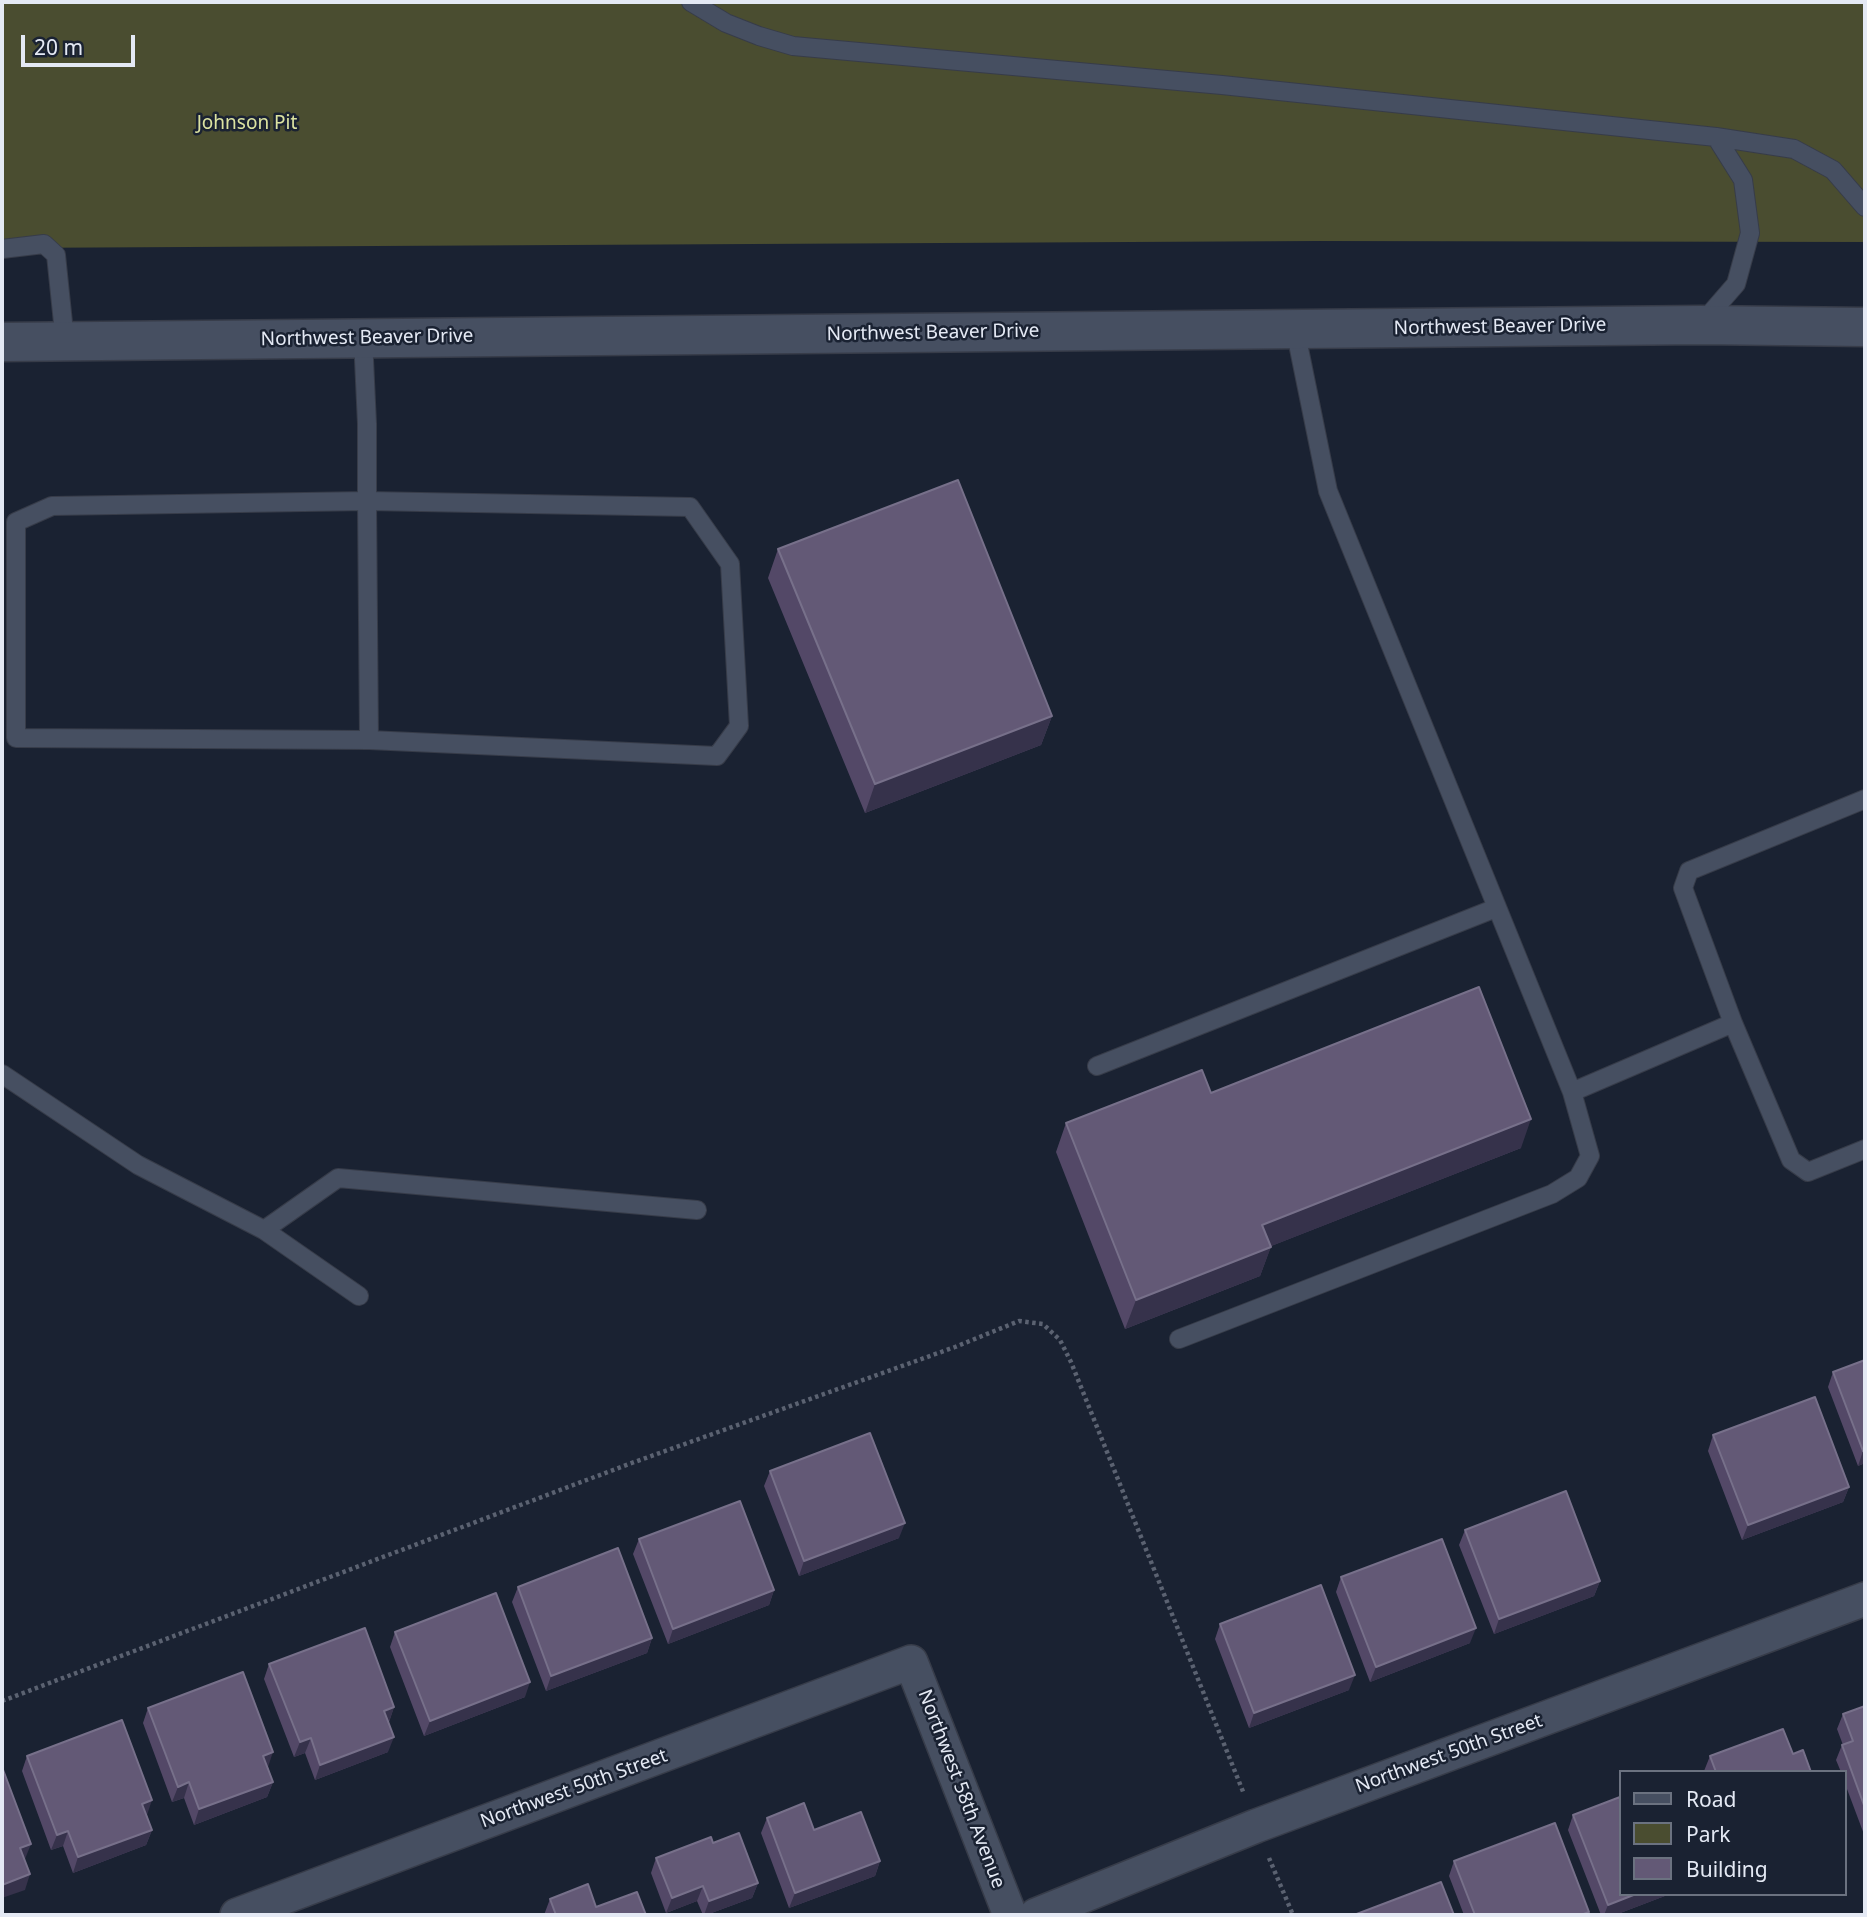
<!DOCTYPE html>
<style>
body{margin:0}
#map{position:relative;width:1867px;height:1917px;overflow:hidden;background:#1a2232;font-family:"Noto Sans",sans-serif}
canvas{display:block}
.frame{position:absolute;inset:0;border:4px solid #e4e9f4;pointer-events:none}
.legend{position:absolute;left:1619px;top:1770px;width:228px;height:126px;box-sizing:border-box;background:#1a2232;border:2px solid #6b7280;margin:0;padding:9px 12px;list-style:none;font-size:21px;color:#e4e9f4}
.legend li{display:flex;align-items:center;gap:14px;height:35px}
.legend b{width:35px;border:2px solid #6b7280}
.scale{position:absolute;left:21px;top:35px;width:114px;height:32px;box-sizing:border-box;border:4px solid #e4e9f4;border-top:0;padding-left:9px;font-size:21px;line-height:24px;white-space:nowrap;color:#e4e9f4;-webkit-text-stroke:5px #1a2232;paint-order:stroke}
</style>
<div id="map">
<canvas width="1867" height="1917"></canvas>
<div class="frame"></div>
<ul class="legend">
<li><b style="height:9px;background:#464f61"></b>Road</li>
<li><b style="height:19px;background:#4a4d30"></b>Park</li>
<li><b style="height:19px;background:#635976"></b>Building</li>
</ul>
<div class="scale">20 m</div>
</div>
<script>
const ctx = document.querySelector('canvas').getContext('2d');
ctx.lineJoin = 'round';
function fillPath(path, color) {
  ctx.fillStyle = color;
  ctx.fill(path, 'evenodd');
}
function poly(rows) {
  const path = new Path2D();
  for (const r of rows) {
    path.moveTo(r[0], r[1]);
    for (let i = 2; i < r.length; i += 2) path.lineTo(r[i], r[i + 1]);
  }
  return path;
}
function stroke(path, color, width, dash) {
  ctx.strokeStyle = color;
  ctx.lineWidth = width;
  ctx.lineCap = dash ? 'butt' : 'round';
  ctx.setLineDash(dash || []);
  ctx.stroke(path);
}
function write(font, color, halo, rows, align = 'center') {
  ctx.font = font + ' "Noto Sans",sans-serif';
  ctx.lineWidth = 5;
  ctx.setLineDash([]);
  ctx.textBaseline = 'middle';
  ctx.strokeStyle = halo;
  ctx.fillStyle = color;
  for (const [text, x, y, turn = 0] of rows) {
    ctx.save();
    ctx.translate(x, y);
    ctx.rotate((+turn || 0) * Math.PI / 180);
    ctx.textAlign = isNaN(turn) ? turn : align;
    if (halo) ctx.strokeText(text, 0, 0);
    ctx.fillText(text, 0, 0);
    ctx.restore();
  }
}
fillPath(poly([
 [2,2,1865,2,1865,242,1318,241,2,248]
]), '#4a4d30');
const lane = poly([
 [691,2,726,23,759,36,793,46,1222,85,1716,137,1743,180,1750,233,1736,284,1703,322],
 [1716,137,1794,149,1833,170,1865,207],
 [2,249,44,244,56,255,65,342],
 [1295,329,1328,491,1572,1092,1733,1023,1683,888,1689,871,1865,799],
 [363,338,367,424,367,501,369,740,717,756,739,726,730,564,690,507,367,501,52,506,16,522,16,738,369,740],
 [1733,1023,1791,1160,1808,1172,1865,1149],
 [1097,1066,1496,908],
 [2,1074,138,1165,264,1230,359,1296],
 [264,1230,338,1178,697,1210],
 [1179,1339,1552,1194,1578,1178,1590,1156,1572,1092]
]);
const street = poly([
 [237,1915,911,1662,1010,1915],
 [1036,1915,1256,1826,1865,1599]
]);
const secondary = poly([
 [2,342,1701,325,1865,327]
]);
stroke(lane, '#373c49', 20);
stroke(street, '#373c49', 36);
stroke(secondary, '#373c49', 41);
stroke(poly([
 [2,1701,629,1464,955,1347,1019,1321,1043,1324,1060,1340,1071,1362,1244,1794],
 [1269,1858,1293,1915]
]), '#5b6271', 4.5, [3.5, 3.5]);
stroke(lane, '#464f61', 18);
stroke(street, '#464f61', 33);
stroke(secondary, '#464f61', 38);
fillPath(poly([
 [778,549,1052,716,1041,745,865,813,768,578],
 [1211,1093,1521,1148,1271,1246,1260,1276,1125,1329,1056,1152,1066,1123],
 [1865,1360,1865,1463,1858,1466,1828,1387,1833,1372],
 [1713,1435,1849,1487,1843,1502,1742,1540,1708,1451],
 [770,1471,899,1538,799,1576,764,1486],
 [1465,1530,1600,1581,1594,1596,1494,1634,1459,1545],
 [639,1539,774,1590,769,1605,668,1644,633,1554],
 [1341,1577,1470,1643,1370,1682,1336,1592],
 [518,1587,652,1638,647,1653,546,1691,512,1602],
 [1220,1624,1349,1690,1249,1728,1215,1639],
 [395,1632,525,1697,424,1736,390,1647],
 [269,1664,394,1707,389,1722,388,1752,315,1780,305,1753,294,1757,264,1679],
 [1865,1706,1865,1837,1844,1781,1844,1772,1841,1772,1836,1760,1842,1745,1843,1745,1837,1729,1843,1714],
 [148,1708,268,1767,273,1782,267,1797,194,1825,184,1798,172,1802,143,1723],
 [1793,1754,1811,1772,1704,1771,1710,1756],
 [27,1756,147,1815,152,1830,146,1845,73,1873,63,1846,51,1850,22,1771],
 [1573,1815,1620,1894,1670,1894,1615,1915,1601,1915,1568,1830],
 [767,1818,814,1830,880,1861,875,1876,789,1908,761,1833],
 [656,1858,758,1883,752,1898,706,1915,703,1915,697,1901,666,1913,651,1873],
 [1454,1861,1589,1912,1588,1915,1464,1915,1449,1876],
 [550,1899,596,1907,646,1915,544,1915]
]), '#534867');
fillPath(poly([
 [1052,716,1041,745,865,813,875,784],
 [1531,1119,1521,1148,1251,1254,1262,1225],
 [1271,1247,1260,1276,1125,1329,1136,1300],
 [1865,1450,1865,1463,1858,1466,1863,1451],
 [1849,1487,1843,1502,1742,1540,1748,1525],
 [905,1523,899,1538,799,1576,804,1561],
 [1600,1581,1594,1596,1494,1634,1499,1619],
 [774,1590,769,1605,668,1644,673,1629],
 [1476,1628,1470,1643,1370,1682,1376,1667],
 [652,1638,647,1653,546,1691,551,1676],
 [1355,1675,1349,1690,1249,1728,1254,1713],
 [530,1682,525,1697,424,1736,430,1721],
 [394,1707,389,1722,384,1711],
 [394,1737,388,1752,315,1780,320,1765],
 [311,1738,305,1753,294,1757,300,1742],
 [273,1752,268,1767,257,1771,263,1756],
 [189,1782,184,1798,172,1802,178,1787],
 [273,1782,267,1797,194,1825,199,1809],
 [152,1800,147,1815,136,1819,142,1804],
 [152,1830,146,1845,73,1873,78,1857],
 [68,1831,63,1846,51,1850,57,1835],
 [31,1844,25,1859,15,1863,20,1848],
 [880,1861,875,1876,789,1908,795,1893],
 [30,1874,25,1890,2,1898,2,1885],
 [758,1883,752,1898,706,1915,704,1915,709,1901],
 [703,1886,697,1901,666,1913,672,1898],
 [1636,1894,1670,1894,1615,1915,1604,1915,1608,1905]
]), '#36324b');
const building = poly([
 [958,480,1052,716,875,784,778,549,958,480],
 [1479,987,1531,1119,1262,1225,1271,1247,1136,1300,1066,1123,1202,1070,1211,1093,1479,987],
 [1865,1360,1865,1450,1863,1451,1833,1372,1865,1360],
 [1815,1397,1849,1487,1748,1525,1713,1435,1815,1397],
 [870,1433,905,1523,804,1561,770,1471,870,1433],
 [1566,1491,1600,1581,1499,1619,1465,1530,1566,1491],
 [740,1501,774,1590,673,1629,639,1539,740,1501],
 [1442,1539,1476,1628,1376,1667,1341,1577,1442,1539],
 [618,1548,652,1638,551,1676,518,1587,618,1548],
 [1321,1585,1355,1675,1254,1713,1220,1624,1321,1585],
 [496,1593,530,1682,430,1721,395,1632,496,1593],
 [365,1628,394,1707,384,1711,394,1737,320,1765,311,1738,300,1742,269,1664,365,1628],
 [243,1672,273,1752,263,1756,273,1782,199,1809,189,1782,178,1787,148,1708,243,1672],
 [1865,1706,1865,1808,1842,1745,1853,1741,1843,1714,1865,1706],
 [122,1720,152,1800,142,1804,152,1830,78,1857,68,1831,57,1835,27,1756,122,1720],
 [1783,1729,1793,1754,1803,1750,1811,1772,1716,1772,1710,1756,1783,1729],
 [2,1767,31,1844,20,1848,30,1874,2,1885,2,1767],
 [1620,1797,1620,1894,1636,1894,1608,1905,1573,1815,1620,1797],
 [804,1803,814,1830,861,1812,880,1861,795,1893,767,1818,804,1803],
 [1555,1823,1589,1912,1581,1915,1475,1915,1454,1861,1555,1823],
 [739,1833,758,1883,709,1901,703,1886,672,1898,656,1858,711,1837,713,1843,739,1833],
 [1441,1882,1454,1915,1354,1915,1441,1882],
 [588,1884,596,1907,637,1892,646,1915,556,1915,550,1899,588,1884]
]);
fillPath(building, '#635976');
stroke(building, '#77708a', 2);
write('19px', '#dce3a1', '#1a2232', [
 ["Johnson Pit",247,124]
]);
write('19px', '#e4e9f4', '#1a2232', [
 ["Northwest Beaver Drive",1500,327,-1],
 ["Northwest Beaver Drive",933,333,-1],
 ["Northwest Beaver Drive",367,338,-1],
 ["Northwest 50th Street",1449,1754,-20],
 ["Northwest 50th Street",574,1789,-20],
 ["Northwest 58th Avenue",961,1789,69]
]);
</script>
